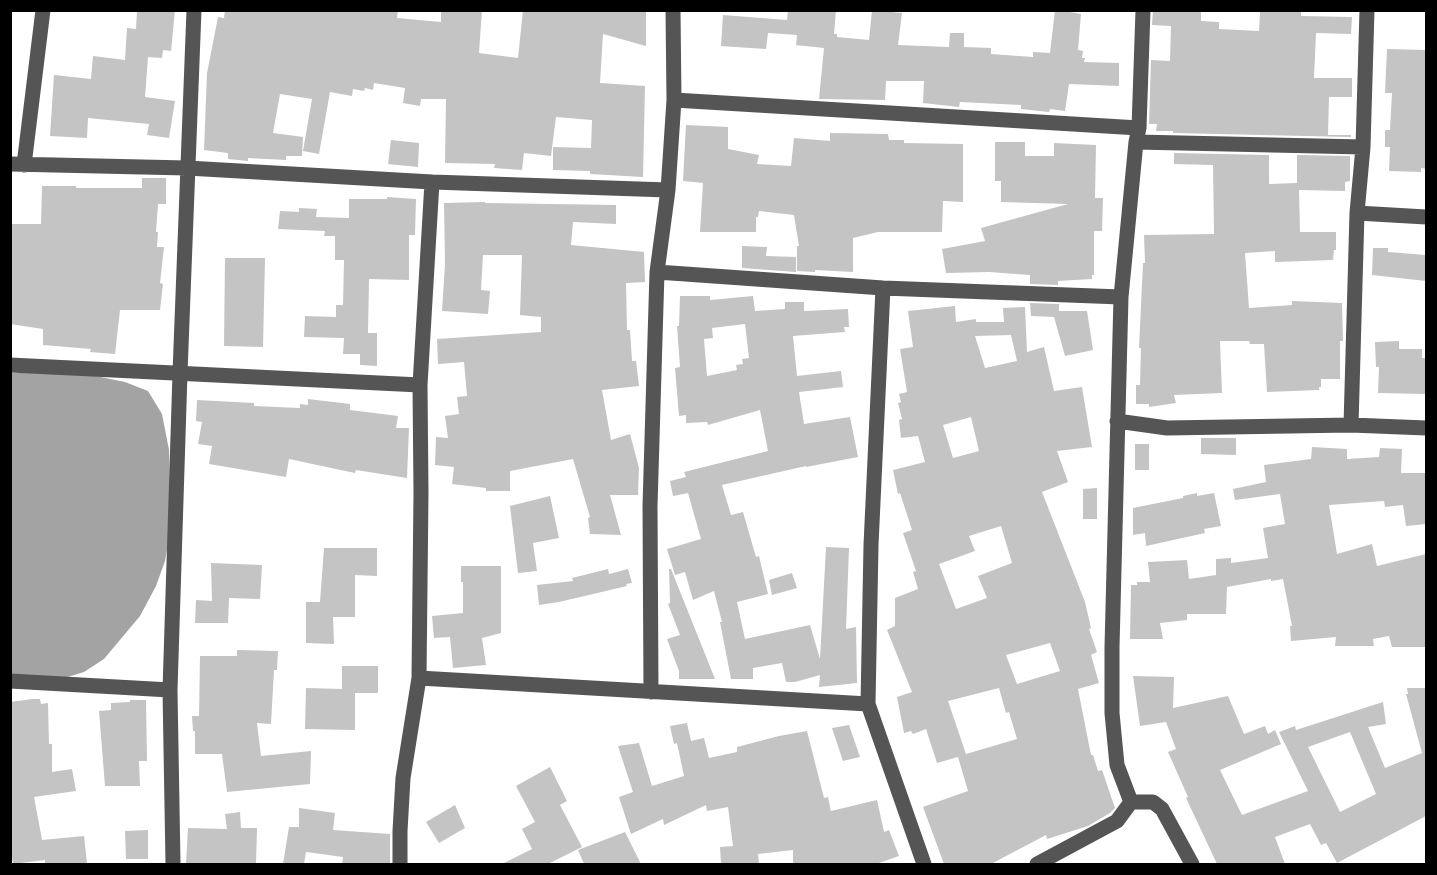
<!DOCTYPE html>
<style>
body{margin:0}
#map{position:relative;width:1437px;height:875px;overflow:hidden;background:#fff;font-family:"Alegreya Sans",sans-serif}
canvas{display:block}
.frame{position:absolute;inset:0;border:12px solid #000;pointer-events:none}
</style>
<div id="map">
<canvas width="1437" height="875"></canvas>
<div class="frame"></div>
</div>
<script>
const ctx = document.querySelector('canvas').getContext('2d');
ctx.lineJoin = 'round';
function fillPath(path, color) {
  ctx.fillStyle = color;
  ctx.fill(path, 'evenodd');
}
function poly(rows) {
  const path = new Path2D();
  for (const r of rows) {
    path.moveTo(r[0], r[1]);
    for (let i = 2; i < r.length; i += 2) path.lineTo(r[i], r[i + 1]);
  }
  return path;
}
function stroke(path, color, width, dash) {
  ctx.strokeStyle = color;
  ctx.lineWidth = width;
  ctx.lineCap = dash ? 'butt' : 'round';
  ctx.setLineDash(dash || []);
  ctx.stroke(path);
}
fillPath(poly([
 [76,372,125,382,148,391,162,414,169,450,171,527,165,561,156,586,140,616,104,659,84,672,61,679,11,676,11,373]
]), '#a3a3a3');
fillPath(poly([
 [137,10,175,10,171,51,163,50,162,58,148,57,145,97,175,101,169,138,147,135,149,124,88,118,87,138,50,136,54,75,91,79,93,56,125,60,127,28,136,29],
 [225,10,398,10,397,18,441,22,441,10,482,10,479,53,518,58,523,10,646,10,646,46,603,34,600,83,645,86,643,177,590,174,590,171,553,170,553,147,591,148,592,120,556,117,551,156,524,153,522,170,494,168,495,164,445,163,446,99,421,99,420,106,403,103,405,88,374,83,373,90,365,88,364,91,353,89,352,96,330,92,319,154,303,151,312,99,280,94,273,133,303,137,302,156,286,156,286,160,248,158,248,161,228,159,228,153,204,150,207,73,218,17,224,18],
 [788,10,836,10,834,34,837,34,837,37,869,40,872,10,902,13,898,45,949,47,950,33,964,33,964,47,991,48,991,54,1033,57,1033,52,1050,53,1055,10,1070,10,1070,12,1081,14,1078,50,1083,51,1082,58,1085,58,1084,62,1119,63,1119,86,1069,84,1065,111,1050,109,1049,112,1021,109,1021,105,960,102,959,107,923,103,924,81,886,81,885,100,819,99,824,48,796,45,797,35,768,33,766,49,721,46,723,15,787,20],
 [1153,10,1201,10,1201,21,1219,22,1219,29,1259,31,1260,12,1301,10,1301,16,1352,17,1351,34,1316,33,1314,78,1352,78,1352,97,1329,97,1328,135,1351,135,1351,137,1173,133,1173,131,1156,131,1157,124,1149,124,1151,60,1170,61,1171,26,1152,25],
 [1387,49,1426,50,1426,169,1421,168,1421,172,1389,171,1390,147,1385,147,1385,130,1390,130,1392,93,1385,93],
 [686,125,728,127,728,149,759,155,757,164,791,166,794,138,830,141,830,133,888,134,889,140,904,140,904,143,963,144,963,202,943,201,942,232,878,232,853,238,853,272,815,270,815,272,797,271,797,246,799,246,794,215,759,211,758,217,756,217,756,232,700,232,703,183,683,181],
 [391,140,419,143,418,167,388,164],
 [995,142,1025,142,1025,156,1054,156,1054,143,1096,145,1095,198,1103,198,1102,231,1094,231,1094,275,1092,275,1092,279,1058,281,1058,285,1030,284,1030,275,989,272,946,273,942,249,985,241,981,228,1068,204,1001,202,1001,181,995,181],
 [1174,153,1269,155,1269,184,1297,183,1297,155,1350,156,1350,181,1345,182,1345,191,1299,190,1300,232,1336,232,1336,250,1334,250,1333,260,1275,262,1275,251,1245,253,1249,308,1292,305,1292,301,1342,303,1343,341,1340,341,1340,379,1321,379,1321,387,1319,387,1319,390,1267,392,1264,344,1250,344,1249,341,1220,341,1222,393,1174,395,1176,403,1149,407,1149,404,1136,404,1136,385,1140,385,1141,348,1139,348,1143,263,1145,263,1144,235,1214,234,1213,165,1174,164],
 [142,178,166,178,166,204,158,204,156,232,158,232,157,247,164,247,160,283,163,284,160,310,120,310,115,354,90,352,91,349,43,345,43,329,10,324,10,224,41,224,42,186,76,186,76,188,142,188],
 [387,197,416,199,415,235,409,235,409,280,369,279,368,333,377,333,377,366,360,365,360,354,343,354,344,338,304,337,305,316,336,317,336,305,343,305,344,260,335,260,335,236,324,236,325,231,278,229,280,211,299,212,299,208,317,209,316,217,349,218,349,199,387,199],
 [485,202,485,203,616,205,616,224,573,222,571,245,644,252,645,282,626,283,627,330,630,330,632,361,636,361,639,386,602,390,611,440,630,434,639,468,638,495,610,495,621,535,590,534,588,518,590,517,573,459,510,471,510,491,486,491,486,488,452,484,454,467,435,465,436,437,448,438,445,416,459,414,457,397,467,396,464,362,438,364,437,339,541,332,541,317,520,315,522,255,483,255,481,290,490,291,488,314,442,311,445,264,444,203],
 [742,246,767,247,766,256,796,257,796,272,742,268],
 [1373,248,1388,248,1388,252,1426,255,1426,281,1372,275],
 [225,258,265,258,263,347,224,346],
 [680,296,710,296,710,300,753,296,755,311,785,309,785,302,804,302,804,311,848,309,849,327,844,327,845,332,793,336,797,376,841,371,843,387,799,392,804,424,850,417,858,457,806,467,806,466,722,485,731,515,743,512,756,557,759,556,768,594,737,602,745,639,810,625,820,659,826,547,849,548,846,629,856,627,857,683,819,687,820,675,795,682,786,682,782,663,753,668,753,679,731,679,720,622,722,622,714,591,693,600,685,572,675,575,667,549,701,539,688,493,673,496,670,481,686,477,684,472,768,451,760,410,708,425,707,422,686,423,686,415,679,416,675,368,680,367,677,326,679,326],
 [745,324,749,358,742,359,743,364,736,365,737,370,707,376,704,339,713,338,712,328],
 [1030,303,1059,304,1059,311,1087,311,1093,350,1065,356,1054,317,1031,316],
 [955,306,956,322,976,319,976,322,1004,322,1003,308,1025,307,1027,352,1044,347,1054,391,1082,387,1092,447,1057,451,1068,482,1042,492,1085,602,1091,628,1089,629,1097,652,1091,655,1099,683,1078,689,1091,755,1093,755,1098,771,1102,770,1115,808,1110,813,1088,826,1047,839,1046,835,991,864,944,864,923,807,968,791,958,757,937,763,926,729,913,734,911,731,904,733,897,697,912,692,887,630,895,626,895,598,918,589,913,572,916,571,903,533,912,530,900,493,898,494,893,470,925,462,918,436,901,438,899,420,902,419,898,403,901,402,899,394,907,392,900,349,913,347,908,311],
 [1011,335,1017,361,985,368,975,336],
 [971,417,979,451,953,458,943,425],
 [1001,526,1012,563,978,576,987,598,956,609,939,564,975,551,969,536],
 [1050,643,1060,671,1017,684,1006,655],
 [999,688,1006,713,1009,712,1017,739,966,754,948,701],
 [1399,341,1399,349,1422,349,1422,358,1426,358,1426,394,1378,393,1379,367,1376,367,1375,342],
 [308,399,350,404,350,410,398,416,396,428,409,428,407,478,356,470,355,473,289,459,286,477,209,464,212,446,198,444,202,422,196,421,197,400,254,403,254,406,300,408,300,404,308,405],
 [1201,438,1236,438,1236,455,1201,454],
 [1135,444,1149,444,1149,470,1135,470],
 [1312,447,1347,449,1347,459,1379,457,1380,448,1402,449,1401,473,1426,473,1426,524,1406,526,1403,505,1385,507,1384,501,1329,505,1337,554,1372,544,1377,566,1426,554,1425,647,1392,647,1389,636,1373,639,1374,646,1335,646,1336,637,1291,641,1290,626,1292,626,1283,579,1271,581,1271,579,1227,587,1226,614,1187,614,1187,620,1160,623,1163,639,1130,639,1131,585,1137,585,1137,582,1150,582,1148,562,1187,560,1189,579,1216,575,1216,559,1231,558,1231,563,1268,558,1263,528,1285,524,1280,494,1235,500,1233,489,1266,482,1264,465,1311,459],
 [1097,488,1097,519,1083,519,1083,489],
 [1197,493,1197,496,1214,493,1221,526,1204,529,1205,533,1146,546,1145,533,1133,535,1133,508,1183,498,1183,496],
 [550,496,559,538,533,543,537,571,518,573,510,506],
 [324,548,377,548,377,576,355,575,355,617,333,617,334,644,306,643,306,602,320,602],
 [211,563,262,565,260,599,229,598,228,623,195,623,196,600,212,601],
 [461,566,501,566,501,633,482,638,486,665,453,668,450,637,434,638,432,616,463,613,463,582,461,582],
 [608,569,609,574,628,569,632,583,626,584,627,586,559,602,539,605,537,585,573,581,572,578],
 [669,569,671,569,715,679,679,679,679,671,667,639,680,635,668,604,670,603],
 [792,573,797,588,772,595,769,580],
 [237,650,278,651,277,670,274,670,271,724,257,723,261,756,311,751,310,784,227,792,222,754,195,754,195,731,193,731,192,716,199,716,200,656,237,656],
 [342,666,378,666,378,693,355,693,355,730,305,729,306,688,342,689],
 [1133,676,1174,677,1173,708,1228,696,1244,734,1265,726,1268,734,1275,730,1281,744,1220,770,1242,815,1308,791,1279,732,1295,726,1296,730,1383,702,1386,724,1368,727,1385,768,1422,753,1406,694,1408,694,1407,688,1426,688,1426,816,1337,863,1326,843,1321,845,1310,824,1275,837,1285,864,1217,864,1186,798,1188,797,1168,752,1176,749,1166,722,1140,726],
 [1350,732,1376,794,1340,812,1308,747],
 [33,699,40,699,41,704,48,703,49,744,52,744,52,772,72,769,76,791,34,797,42,840,84,836,87,863,45,864,45,860,13,864,10,843,10,702],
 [130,700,146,700,147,761,139,761,140,786,105,786,99,711,111,710,111,703,130,702],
 [687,723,691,741,704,738,709,758,737,752,737,747,779,736,807,731,824,798,828,797,831,811,877,800,884,832,889,830,899,856,876,864,793,864,793,850,758,854,759,864,721,864,720,847,733,846,728,807,707,811,706,805,664,825,663,819,631,834,619,797,633,792,618,746,639,743,652,786,684,776,677,743,674,744,670,726],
 [849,725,860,757,843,761,832,728],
 [550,767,567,801,560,805,582,847,548,864,502,864,532,849,522,829,535,822,516,786],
 [455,805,465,828,439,843,426,822],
 [299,808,335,813,333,830,390,834,390,864,342,864,343,857,306,852,304,864,283,864,289,827,299,827],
 [240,812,241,828,257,828,256,864,186,864,188,828,227,829,225,814],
 [148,830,148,859,126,859,125,831],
 [625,832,641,864,584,864,578,850]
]), '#c4c4c4');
stroke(poly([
 [674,100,1139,128],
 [1136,142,1363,147],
 [10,164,187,168,432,182,668,190],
 [24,165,43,10],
 [1357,213,1426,217],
 [657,272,883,288,1121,297],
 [883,288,871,545,868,704,924,864],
 [10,365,420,385],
 [1117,421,1167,428,1351,425,1426,428],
 [1351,425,1357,213,1363,147,1367,10],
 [419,678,868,704],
 [10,681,170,690],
 [651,692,650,506,657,272,668,190,674,100,673,10],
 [1131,802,1117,765,1112,713,1112,647,1121,297,1136,142,1139,128,1143,10],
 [1131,802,1153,802,1162,809,1192,864],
 [173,864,170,690,180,373,194,10],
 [400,864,400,831,403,778,419,678,421,493,420,385,432,182],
 [1037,864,1117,821,1131,802]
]), '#555', 15);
</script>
